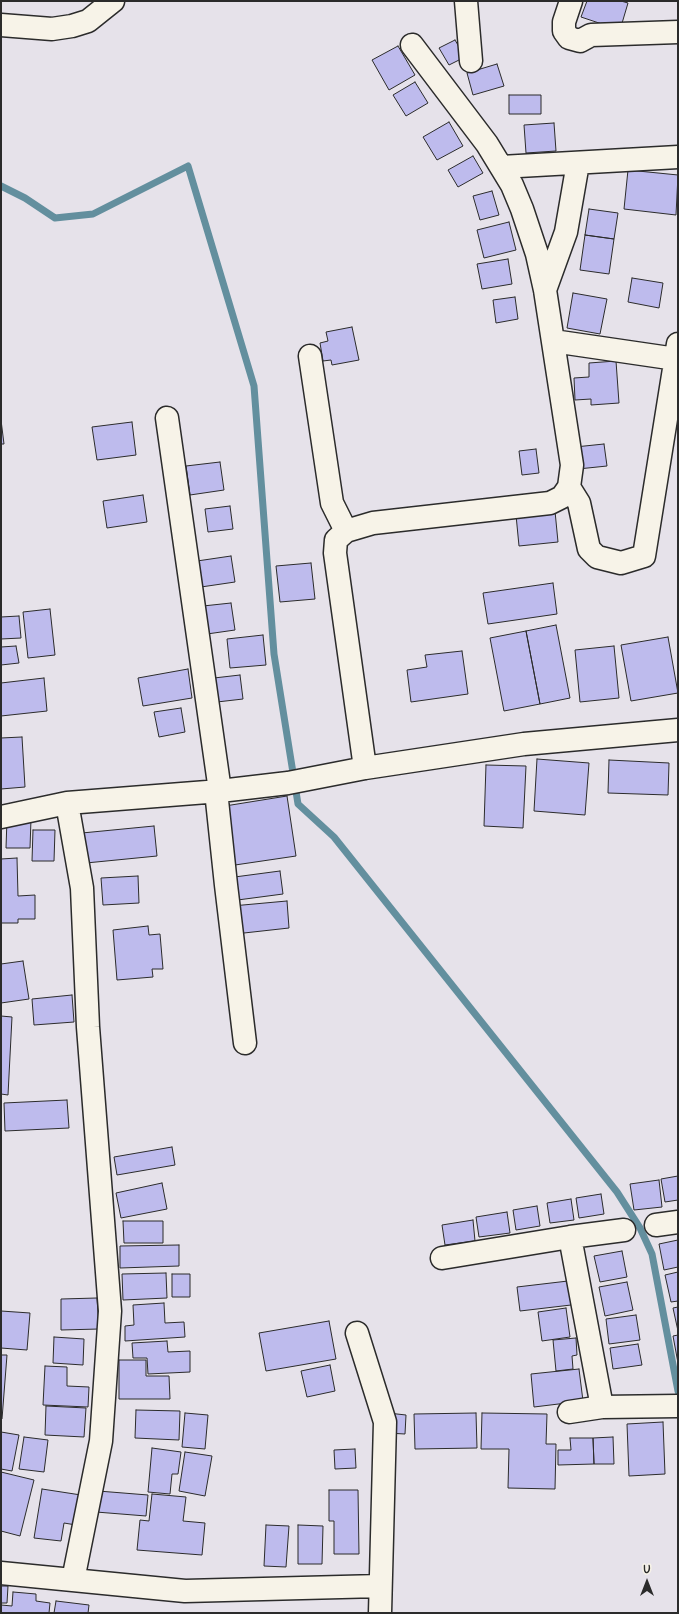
<!DOCTYPE html>
<style>
body{margin:0}
#map{position:relative;width:679px;height:1614px;overflow:hidden;background:#e6e2ea;font-family:Pangolin,sans-serif}
canvas{display:block}
.frame{position:absolute;inset:0;border:2px solid #2b2b2b;pointer-events:none}
.north{position:absolute;left:627px;top:1562px;width:40px;height:40px;-webkit-text-stroke:3px #f7f3e8;paint-order:stroke;rotate:0deg;font-size:11px;font-weight:700;line-height:16px;text-align:center;color:#2b2b2b}
.north::after{content:'';display:block;margin:auto;width:14px;height:18px;background:#2b2b2b;clip-path:polygon(50% 0,100% 100%,50% 72%,0 100%)}
</style>
<div id="map">
<canvas width="679" height="1614"></canvas>
<div class="frame"></div>
<div class="north">U</div>
</div>
<script>
const ctx = document.querySelector('canvas').getContext('2d');
ctx.lineJoin = 'round';
function poly(rows) {
  const path = new Path2D();
  for (const r of rows) {
    path.moveTo(r[0], r[1]);
    for (let i = 2; i < r.length; i += 2) path.lineTo(r[i], r[i + 1]);
  }
  return path;
}
function stroke(path, color, width, dash) {
  ctx.strokeStyle = color;
  ctx.lineWidth = width;
  ctx.lineCap = dash ? 'butt' : 'round';
  ctx.setLineDash(dash || []);
  ctx.stroke(path);
}
function fillPath(path, color) {
  ctx.fillStyle = color;
  ctx.fill(path, 'evenodd');
}
stroke(poly([
 [1,186,25,198,55,218,93,214,188,166,254,386,274,654,298,804,334,837,617,1192,640,1228,652,1254,678,1391]
]), '#638f9e', 7);
const building = poly([
 [587,1,621,1,628,3,620,30,581,17,587,1],
 [455,40,465,57,449,65,439,48,455,40],
 [398,46,415,75,389,90,372,60,398,46],
 [497,64,504,86,473,95,467,73,497,64],
 [415,82,428,103,406,116,393,95,415,82],
 [509,95,541,95,541,114,509,114,509,95],
 [449,122,463,146,437,160,423,137,449,122],
 [554,123,556,151,526,153,524,125,554,123],
 [473,156,483,173,458,187,448,170,473,156],
 [628,170,678,175,676,215,624,209,628,170],
 [492,191,499,215,480,220,473,196,492,191],
 [589,209,618,213,614,239,585,235,589,209],
 [509,222,516,250,484,258,477,230,509,222],
 [585,235,614,239,609,274,580,270,585,235],
 [508,259,512,284,482,289,477,264,508,259],
 [632,278,663,283,659,308,628,302,632,278],
 [573,293,607,299,600,334,567,328,573,293],
 [515,297,518,319,496,323,493,300,515,297],
 [352,327,359,360,332,365,331,360,323,361,320,343,328,341,326,332,352,327],
 [616,361,619,403,591,405,591,399,575,400,574,378,589,377,589,363,616,361],
 [1,420,4,444,1,444,1,420],
 [132,422,136,455,97,460,92,427,132,422],
 [604,444,607,466,578,469,575,447,604,444],
 [536,449,539,473,522,475,519,451,536,449],
 [220,462,224,490,190,495,186,466,220,462],
 [143,495,147,522,107,528,103,501,143,495],
 [230,506,233,529,208,532,205,509,230,506],
 [555,511,558,542,519,546,516,515,555,511],
 [231,556,235,582,201,587,197,561,231,556],
 [311,563,315,599,280,602,276,566,311,563],
 [553,583,557,614,488,624,483,593,553,583],
 [231,603,235,630,207,634,203,606,231,603],
 [50,609,55,655,28,658,23,612,50,609],
 [19,616,21,638,1,639,1,617,19,616],
 [556,625,570,698,540,704,526,631,556,625],
 [526,631,540,704,504,711,490,638,526,631],
 [263,635,266,665,230,668,227,639,263,635],
 [668,637,678,693,631,701,621,645,668,637],
 [16,646,19,663,1,665,1,647,16,646],
 [614,646,619,698,580,702,575,650,614,646],
 [462,651,468,694,411,702,407,670,427,667,425,655,462,651],
 [188,669,192,698,143,706,138,678,188,669],
 [240,675,243,699,217,702,214,678,240,675],
 [44,678,47,711,1,716,1,683,44,678],
 [181,708,185,732,159,737,154,712,181,708],
 [22,737,25,787,1,789,1,738,22,737],
 [537,759,589,763,585,815,534,811,537,759],
 [609,760,669,763,668,795,608,793,609,760],
 [486,765,526,766,523,828,484,826,486,765],
 [287,796,296,856,235,865,225,806,287,796],
 [7,819,31,819,30,848,6,848,7,819],
 [154,826,157,856,86,863,82,833,154,826],
 [33,830,55,830,54,861,32,861,33,830],
 [17,858,18,896,35,895,35,919,18,919,18,923,1,923,1,859,17,858],
 [280,871,283,894,230,901,227,878,280,871],
 [138,876,139,903,103,905,101,878,138,876],
 [287,901,289,928,235,934,232,906,287,901],
 [148,926,149,935,160,934,163,969,152,969,153,977,117,980,113,930,148,926],
 [23,961,29,999,1,1003,1,964,23,961],
 [72,995,74,1022,34,1025,32,999,72,995],
 [1,1016,12,1017,8,1095,1,1094,1,1016],
 [67,1100,69,1128,5,1131,4,1103,67,1100],
 [172,1147,175,1165,117,1175,114,1157,172,1147],
 [678,1176,678,1200,665,1202,661,1179,678,1176],
 [659,1180,662,1207,634,1210,630,1184,659,1180],
 [162,1183,167,1209,121,1218,116,1193,162,1183],
 [601,1194,604,1214,579,1218,576,1198,601,1194],
 [571,1199,574,1220,550,1223,547,1203,571,1199],
 [537,1206,540,1226,516,1230,513,1210,537,1206],
 [507,1212,510,1233,479,1237,476,1217,507,1212],
 [473,1220,475,1241,445,1245,442,1225,473,1220],
 [123,1221,163,1221,163,1243,124,1243,123,1221],
 [678,1240,678,1267,664,1270,659,1244,678,1240],
 [179,1245,179,1266,120,1268,120,1246,179,1245],
 [622,1251,627,1277,600,1282,594,1256,622,1251],
 [678,1272,678,1301,671,1302,665,1275,678,1272],
 [166,1273,167,1298,123,1300,122,1274,166,1273],
 [172,1274,190,1274,190,1297,172,1297,172,1274],
 [568,1281,571,1305,520,1311,517,1287,568,1281],
 [627,1282,633,1310,605,1316,599,1287,627,1282],
 [97,1298,99,1329,61,1330,61,1299,97,1298],
 [164,1303,165,1323,184,1322,185,1337,125,1341,125,1326,134,1325,133,1305,164,1303],
 [678,1307,678,1331,673,1308,678,1307],
 [566,1308,570,1337,542,1341,538,1312,566,1308],
 [1,1311,30,1313,27,1350,1,1348,1,1311],
 [636,1315,640,1340,609,1344,606,1319,636,1315],
 [329,1321,336,1359,266,1371,259,1333,329,1321],
 [678,1335,678,1363,673,1336,678,1335],
 [54,1337,84,1339,83,1365,53,1363,54,1337],
 [576,1338,577,1355,572,1356,573,1369,556,1371,553,1340,576,1338],
 [167,1341,168,1352,190,1351,190,1372,148,1374,147,1358,133,1358,132,1343,167,1341],
 [638,1344,642,1365,613,1369,610,1348,638,1344],
 [1,1355,7,1355,2,1419,1,1419,1,1355],
 [119,1360,146,1360,146,1376,169,1376,170,1399,119,1399,119,1360],
 [330,1365,335,1391,307,1397,301,1371,330,1365],
 [45,1366,67,1367,67,1386,89,1387,88,1407,43,1405,45,1366],
 [579,1369,583,1401,534,1407,531,1374,579,1369],
 [46,1406,86,1408,84,1437,45,1435,46,1406],
 [136,1410,180,1411,179,1440,135,1438,136,1410],
 [185,1413,208,1415,205,1449,182,1447,185,1413],
 [388,1413,406,1415,405,1434,387,1433,388,1413],
 [476,1413,477,1448,415,1449,414,1414,476,1413],
 [482,1413,547,1414,546,1444,556,1444,555,1489,508,1488,509,1449,481,1449,482,1413],
 [663,1422,665,1474,629,1476,627,1424,663,1422],
 [1,1432,19,1435,12,1471,1,1469,1,1432],
 [24,1437,48,1440,44,1472,19,1469,24,1437],
 [613,1437,614,1464,594,1464,593,1438,613,1437],
 [570,1438,593,1438,594,1464,558,1465,558,1450,571,1450,570,1438],
 [152,1448,181,1452,178,1474,172,1474,170,1494,148,1492,152,1448],
 [355,1449,356,1468,335,1469,334,1450,355,1449],
 [185,1452,212,1456,205,1496,179,1491,185,1452],
 [1,1472,34,1480,20,1536,1,1531,1,1472],
 [42,1489,81,1495,76,1525,64,1523,61,1541,34,1538,42,1489],
 [329,1490,358,1490,359,1554,334,1554,334,1521,329,1521,329,1490],
 [98,1491,148,1495,146,1516,96,1512,98,1491],
 [152,1494,186,1497,183,1521,205,1523,202,1555,137,1550,140,1520,149,1521,152,1494],
 [266,1525,289,1526,286,1567,264,1566,266,1525],
 [298,1525,323,1526,322,1564,298,1564,298,1525],
 [1,1586,8,1586,7,1603,1,1603,1,1586],
 [13,1592,36,1594,36,1601,50,1603,49,1613,1,1613,1,1605,12,1606,13,1592],
 [56,1601,89,1605,88,1613,54,1613,56,1601]
]);
fillPath(building, '#bebbed');
stroke(building, '#2b2b2b', 1);
const minor = poly([
 [466,1,471,61],
 [571,1,564,22,564,31,569,38,580,41,591,35,678,32],
 [1,25,52,29,72,26,88,21,113,1],
 [501,167,678,157],
 [545,290,566,232,578,163],
 [553,341,676,359],
 [310,356,332,503,346,531],
 [167,418,220,791],
 [569,487,579,503,589,549,597,557,621,563,644,556,678,344],
 [365,768,335,553,336,540,346,531,373,523,550,503,562,497,569,487,572,465,545,290,537,254,522,209,512,185,487,144,412,45],
 [216,791,226,885,245,1043],
 [67,803,82,888,88,1027,110,1311,101,1441,73,1580],
 [1,817,67,803,220,791,288,783,365,768,524,744,678,730],
 [656,1225,678,1222],
 [570,1237,602,1407],
 [442,1258,570,1237,624,1230],
 [357,1333,385,1422,380,1613],
 [569,1412,602,1407,678,1406],
 [1,1573,185,1591,380,1586]
]);
stroke(minor, '#2b2b2b', 25);
stroke(minor, '#f7f3e8', 22);
</script>
